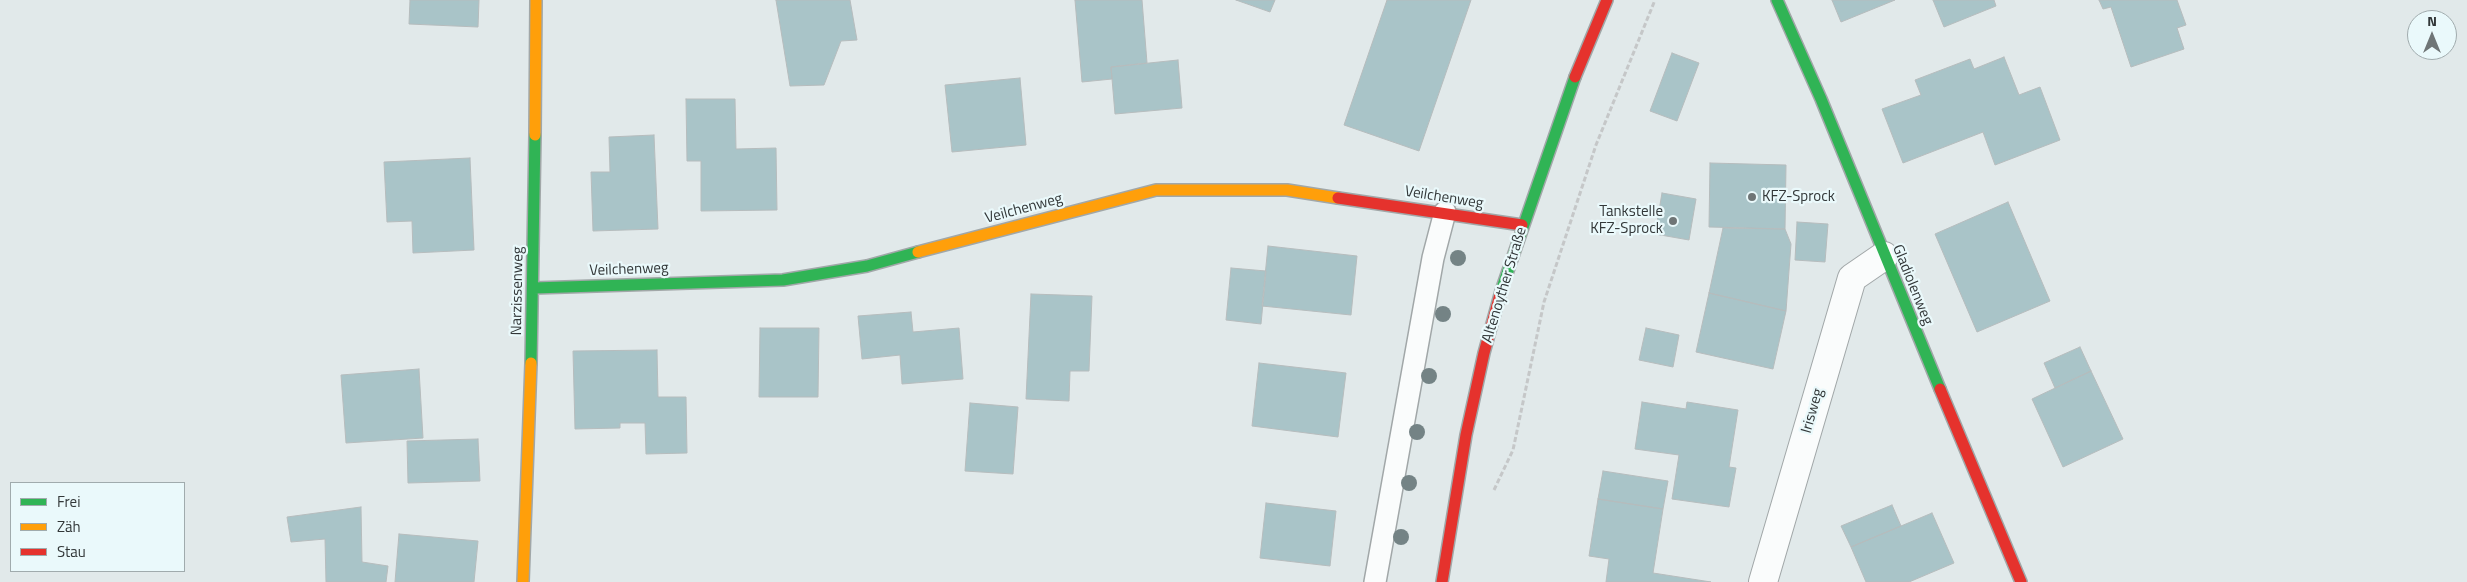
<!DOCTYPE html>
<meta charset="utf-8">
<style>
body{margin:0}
#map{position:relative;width:2467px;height:582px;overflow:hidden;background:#e1e9ea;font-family:"Titillium Web",sans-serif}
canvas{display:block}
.legend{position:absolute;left:10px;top:482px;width:175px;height:90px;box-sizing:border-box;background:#eaf9fb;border:1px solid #a0abad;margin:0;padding:6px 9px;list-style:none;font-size:15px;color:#323738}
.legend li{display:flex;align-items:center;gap:10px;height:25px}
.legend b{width:25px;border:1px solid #a0abad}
.north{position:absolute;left:2407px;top:10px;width:50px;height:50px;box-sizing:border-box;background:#eaf9fb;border:1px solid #a0abad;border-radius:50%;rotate:0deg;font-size:14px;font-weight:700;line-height:20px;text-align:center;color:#323738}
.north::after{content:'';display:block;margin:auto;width:18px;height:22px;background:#6f7576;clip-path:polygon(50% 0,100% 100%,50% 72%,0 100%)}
</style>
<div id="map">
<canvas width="2467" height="582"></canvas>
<ul class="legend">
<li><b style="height:6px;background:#30b455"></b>Frei</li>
<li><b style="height:6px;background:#ff9f0a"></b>Zäh</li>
<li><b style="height:6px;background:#e5322d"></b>Stau</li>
</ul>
<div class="north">N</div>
</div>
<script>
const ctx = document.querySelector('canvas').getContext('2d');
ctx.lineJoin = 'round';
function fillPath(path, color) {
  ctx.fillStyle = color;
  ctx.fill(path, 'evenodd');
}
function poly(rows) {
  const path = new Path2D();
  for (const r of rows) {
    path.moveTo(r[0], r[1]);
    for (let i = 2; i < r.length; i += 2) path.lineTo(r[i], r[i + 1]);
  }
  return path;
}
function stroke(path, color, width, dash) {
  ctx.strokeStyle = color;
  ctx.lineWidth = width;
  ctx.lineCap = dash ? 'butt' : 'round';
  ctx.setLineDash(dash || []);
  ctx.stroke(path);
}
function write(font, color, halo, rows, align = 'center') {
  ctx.font = font + ' "Titillium Web",sans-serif';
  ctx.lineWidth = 4.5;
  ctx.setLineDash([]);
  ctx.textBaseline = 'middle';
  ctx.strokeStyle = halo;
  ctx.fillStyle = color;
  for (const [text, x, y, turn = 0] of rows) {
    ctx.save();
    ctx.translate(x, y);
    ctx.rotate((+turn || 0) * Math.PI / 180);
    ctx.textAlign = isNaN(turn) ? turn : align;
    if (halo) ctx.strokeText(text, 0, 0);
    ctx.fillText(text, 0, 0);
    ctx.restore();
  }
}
const building = poly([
 [410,0,479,0,478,27,409,24,410,0],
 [776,0,850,0,857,40,841,41,824,85,790,86,776,0],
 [1075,0,1142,0,1147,63,1111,67,1112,79,1082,82,1075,0],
 [1236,0,1275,0,1270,12,1236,0],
 [1387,0,1471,0,1419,151,1344,125,1387,0],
 [1832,0,1895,0,1841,22,1832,0],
 [1933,0,1994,0,1996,6,1944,27,1933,0],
 [2099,0,2177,0,2186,25,2177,28,2184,49,2131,67,2111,7,2103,9,2099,0],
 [1672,53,1699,63,1677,121,1650,111,1672,53],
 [2004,57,2019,95,2040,87,2060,140,1995,165,1983,132,1903,163,1882,109,1921,95,1915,80,1970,59,1974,69,2004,57],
 [1178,60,1182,108,1115,114,1111,67,1178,60],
 [1020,78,1026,145,952,152,945,85,1020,78],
 [686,99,735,99,736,149,776,148,777,210,701,211,701,161,687,161,686,99],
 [654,135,658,229,593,231,591,172,610,172,609,137,654,135],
 [470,158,474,250,413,253,412,221,387,222,384,162,470,158],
 [1710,163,1786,165,1785,229,1709,227,1710,163],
 [1662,193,1696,199,1689,240,1655,234,1662,193],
 [2008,202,2050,301,1977,332,1935,234,2008,202],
 [1797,222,1828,224,1825,262,1795,260,1797,222],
 [1723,228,1785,229,1791,244,1786,311,1709,293,1723,228],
 [1268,246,1357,256,1351,315,1262,306,1268,246],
 [1231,268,1266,271,1261,324,1226,320,1231,268],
 [1709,293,1786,311,1773,369,1696,352,1709,293],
 [1031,294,1092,296,1089,371,1070,371,1069,401,1026,399,1031,294],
 [911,312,913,332,959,328,963,379,902,384,900,355,862,359,858,316,911,312],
 [760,328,819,328,818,397,759,397,760,328],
 [1646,328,1679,335,1673,367,1639,360,1646,328],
 [2080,347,2091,371,2055,388,2044,363,2080,347],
 [657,350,658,397,686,397,687,453,646,454,645,423,620,423,620,428,575,429,573,351,657,350],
 [1259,363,1346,373,1338,437,1252,426,1259,363],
 [419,369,423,438,346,443,341,375,419,369],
 [2091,371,2123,439,2063,467,2032,399,2091,371],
 [1642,402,1686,409,1687,402,1738,410,1729,467,1736,468,1729,507,1672,499,1679,455,1635,449,1642,402],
 [970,403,1018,407,1013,474,965,471,970,403],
 [478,439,480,481,408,483,407,441,478,439],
 [1603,471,1668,481,1663,509,1598,499,1603,471],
 [1598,499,1663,509,1653,573,1711,582,1606,582,1609,559,1589,556,1598,499],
 [1266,503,1336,511,1330,566,1260,558,1266,503],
 [1892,505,1901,526,1851,547,1841,526,1892,505],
 [361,507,362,562,388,566,386,582,326,582,325,539,291,542,287,517,361,507],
 [1932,513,1954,563,1909,582,1866,582,1851,547,1932,513],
 [399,534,478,541,474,582,395,582,399,534]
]);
fillPath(building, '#a9c4c8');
stroke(building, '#b6bcbd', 1);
const lane = poly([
 [1375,582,1433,258,1445,212]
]);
const street = poly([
 [1763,582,1852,278,1884,256]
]);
const fast = poly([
 [1777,0,1821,99,1940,389],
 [534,288,783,280,867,266,918,252],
 [1501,291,1575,77],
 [531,363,535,135]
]);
const slow = poly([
 [535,135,536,0],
 [918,252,1156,190,1287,190,1338,198],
 [523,582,531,363]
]);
const jam = poly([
 [1575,77,1607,0],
 [1338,198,1522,225],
 [1940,389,2021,582],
 [1442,582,1466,435,1484,353,1501,291]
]);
stroke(lane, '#a1a7a8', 24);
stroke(street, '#a1a7a8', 30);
stroke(fast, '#a1a7a8', 14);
stroke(slow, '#a1a7a8', 14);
stroke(jam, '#a1a7a8', 14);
stroke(poly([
 [1494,490,1513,450,1544,302,1596,145,1655,0]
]), '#c5c7c8', 3, [5, 2.5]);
stroke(lane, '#fafcfc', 21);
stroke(street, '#fafcfc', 28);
stroke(fast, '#30b455', 11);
stroke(slow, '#ff9f0a', 11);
stroke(jam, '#e5322d', 11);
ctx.fillStyle = '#748385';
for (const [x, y] of [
 [1458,258],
 [1443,314],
 [1429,376],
 [1417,432],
 [1409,483],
 [1401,537]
]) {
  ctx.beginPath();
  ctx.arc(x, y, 8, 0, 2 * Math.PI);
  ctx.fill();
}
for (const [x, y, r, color] of [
 [1752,197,5,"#6f7576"],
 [1673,221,5,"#6f7576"]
]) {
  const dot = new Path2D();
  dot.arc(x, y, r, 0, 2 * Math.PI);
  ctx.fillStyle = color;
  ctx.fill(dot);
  stroke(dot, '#eaf9fb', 2);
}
write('15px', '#323738', '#eaf9fb', [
 ["KFZ-Sprock",1762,197],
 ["Tankstelle",1663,212,"right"],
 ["KFZ-Sprock",1663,229,"right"]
], 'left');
write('15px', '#323738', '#eaf9fb', [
 ["Veilchenweg",1444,198,9],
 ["Veilchenweg",1024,209,-15],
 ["Veilchenweg",629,270,-2],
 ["Altenoyther Straße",1505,285,-73],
 ["Gladiolenweg",1912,285,68],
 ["Narzissenweg",518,291,-89],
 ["Irisweg",1813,411,-74]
]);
</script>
